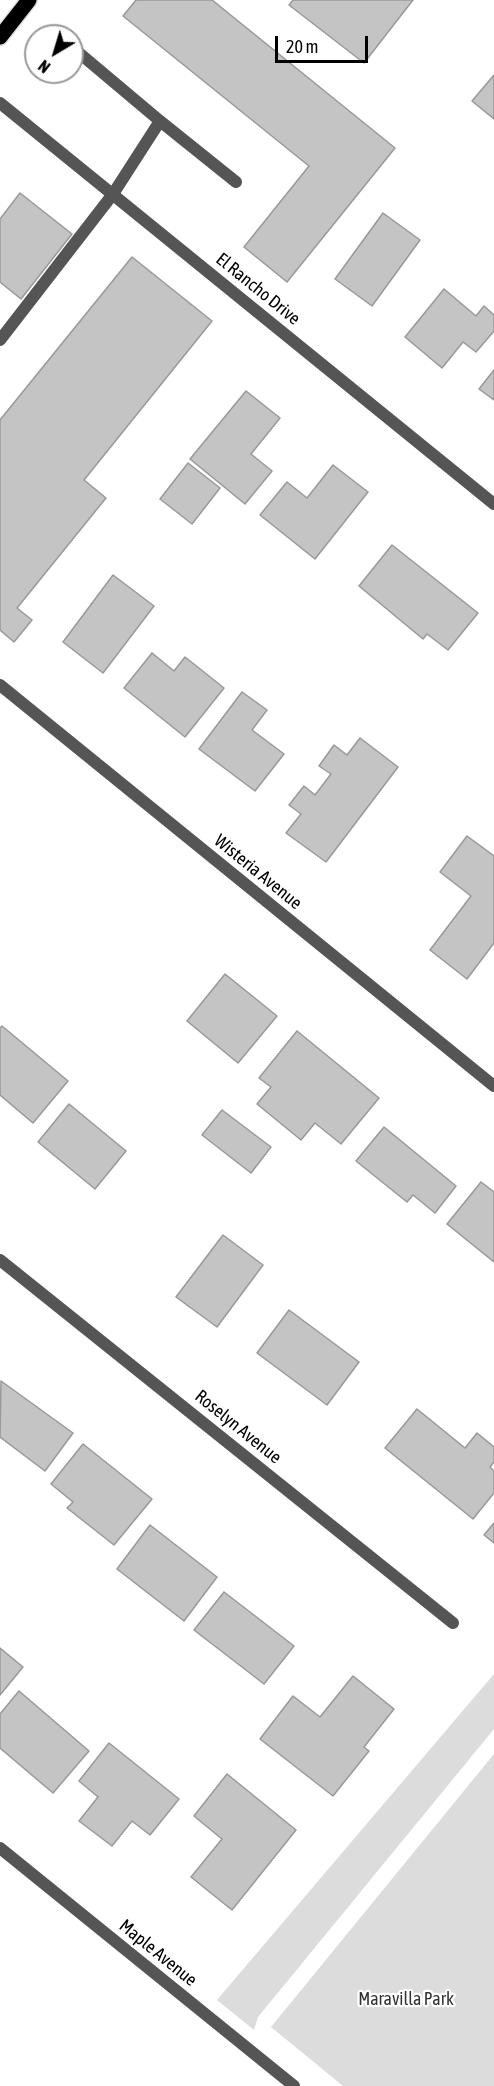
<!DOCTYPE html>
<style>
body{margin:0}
#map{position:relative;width:494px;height:2086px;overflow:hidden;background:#fff;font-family:"Asap Condensed",sans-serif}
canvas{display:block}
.north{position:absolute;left:24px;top:24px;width:60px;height:60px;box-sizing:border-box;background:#fff;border:2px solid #999;border-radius:50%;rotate:218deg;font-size:16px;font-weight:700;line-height:24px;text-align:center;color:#000}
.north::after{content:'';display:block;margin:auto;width:21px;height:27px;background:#000;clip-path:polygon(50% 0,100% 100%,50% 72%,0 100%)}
.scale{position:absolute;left:275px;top:36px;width:93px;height:27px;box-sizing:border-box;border:3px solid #000;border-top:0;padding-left:8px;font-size:18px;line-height:21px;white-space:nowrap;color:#000;-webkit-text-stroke:4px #fff;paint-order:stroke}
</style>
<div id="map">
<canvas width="494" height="2086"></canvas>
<div class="north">N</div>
<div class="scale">20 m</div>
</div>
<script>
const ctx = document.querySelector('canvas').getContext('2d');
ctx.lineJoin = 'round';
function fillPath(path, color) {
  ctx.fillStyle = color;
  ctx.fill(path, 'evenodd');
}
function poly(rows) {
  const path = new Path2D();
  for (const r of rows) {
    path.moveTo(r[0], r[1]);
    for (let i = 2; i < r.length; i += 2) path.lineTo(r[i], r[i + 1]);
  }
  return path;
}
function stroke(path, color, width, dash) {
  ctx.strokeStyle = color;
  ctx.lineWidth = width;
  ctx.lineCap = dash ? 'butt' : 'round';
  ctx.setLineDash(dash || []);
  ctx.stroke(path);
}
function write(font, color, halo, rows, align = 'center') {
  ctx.font = font + ' "Asap Condensed",sans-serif';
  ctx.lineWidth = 4.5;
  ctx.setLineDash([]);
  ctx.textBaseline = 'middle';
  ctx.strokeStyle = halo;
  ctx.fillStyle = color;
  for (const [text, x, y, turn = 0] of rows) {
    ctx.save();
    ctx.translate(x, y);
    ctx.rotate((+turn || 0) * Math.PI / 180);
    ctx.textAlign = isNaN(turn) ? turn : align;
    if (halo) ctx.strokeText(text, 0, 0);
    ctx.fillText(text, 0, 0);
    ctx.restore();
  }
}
fillPath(poly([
 [494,1674,494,1729,258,2017,254,2030,217,2000],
 [494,1754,494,2086,343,2086,271,2027]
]), '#dcdcdc');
const building = poly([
 [136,0,212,0,395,148,287,282,244,247,309,166,123,16,136,0],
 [293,0,413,0,364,63,289,5,293,0],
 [494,75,494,119,472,101,494,75],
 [20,193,72,234,21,299,0,282,0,219,20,193],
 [383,213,420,240,372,306,335,279,383,213],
 [132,257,212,321,84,480,106,498,17,608,32,620,14,642,0,630,0,420,132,257],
 [444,289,476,316,484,306,494,315,494,331,476,352,463,342,442,368,405,337,444,289],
 [494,370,494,400,479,389,494,370],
 [246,391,280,418,251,454,272,471,245,504,190,459,246,391],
 [188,463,220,488,192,524,160,499,188,463],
 [333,465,368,492,315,559,260,515,287,482,307,498,333,465],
 [392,545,478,613,448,650,427,634,423,639,359,586,392,545],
 [113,575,154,606,103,673,63,642,113,575],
 [152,653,174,671,185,657,224,688,185,737,124,688,152,653],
 [242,692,267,710,252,730,284,754,255,791,199,749,242,692],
 [360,738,398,767,326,862,286,833,301,814,289,805,304,786,315,795,331,774,319,766,334,745,347,755,360,738],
 [467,836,494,856,494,943,467,979,430,950,471,896,440,872,467,836],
 [225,974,277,1016,238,1063,187,1021,225,974],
 [2,1026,68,1081,33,1123,0,1095,0,1028,2,1026],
 [297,1031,379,1098,341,1144,315,1123,301,1140,257,1104,271,1087,259,1078,297,1031],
 [69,1104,126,1151,95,1189,38,1142,69,1104],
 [222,1110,271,1147,251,1173,202,1135,222,1110],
 [384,1127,456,1186,435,1213,413,1195,407,1202,356,1161,384,1127],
 [481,1182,494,1192,494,1262,447,1224,481,1182],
 [223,1235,263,1265,217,1327,176,1297,223,1235],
 [289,1310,359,1362,327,1405,257,1353,289,1310],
 [1,1381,73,1433,45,1471,0,1437,1,1381],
 [417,1409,465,1448,477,1433,494,1447,494,1462,490,1467,494,1471,494,1493,473,1519,385,1448,417,1409],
 [83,1444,152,1499,114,1545,67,1508,73,1502,51,1484,83,1444],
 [494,1523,494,1543,484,1535,494,1523],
 [150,1525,217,1577,184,1621,117,1569,150,1525],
 [224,1592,294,1646,264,1684,194,1630,224,1592],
 [0,1648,23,1667,0,1695,0,1648],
 [353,1676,394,1709,364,1747,369,1751,333,1796,260,1739,293,1696,320,1717,353,1676],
 [19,1691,89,1751,53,1793,0,1748,0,1714,19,1691],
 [109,1743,179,1799,150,1835,132,1821,112,1846,79,1821,98,1797,79,1781,109,1743],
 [227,1774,296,1830,232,1910,191,1877,222,1839,194,1816,227,1774]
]);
fillPath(building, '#c4c4c4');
stroke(building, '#999', 1.5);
const primary = poly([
 [0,37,29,0]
]);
stroke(primary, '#dbdbdb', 18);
stroke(poly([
 [160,121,236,182],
 [0,340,113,194,160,121,78,52]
]), '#555', 12);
stroke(poly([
 [0,103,494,504],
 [0,685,494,1086],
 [0,1260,453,1623],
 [0,1848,294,2086]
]), '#555', 12);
stroke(primary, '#000', 15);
write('18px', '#000', '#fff', [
 ["El Rancho Drive",258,289,39],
 ["Wisteria Avenue",258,872,39],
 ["Roselyn Avenue",238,1427,39],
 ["Maple Avenue",158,1953,39]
]);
write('18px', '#333', '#fff', [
 ["Maravilla Park",406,1999]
]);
</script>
